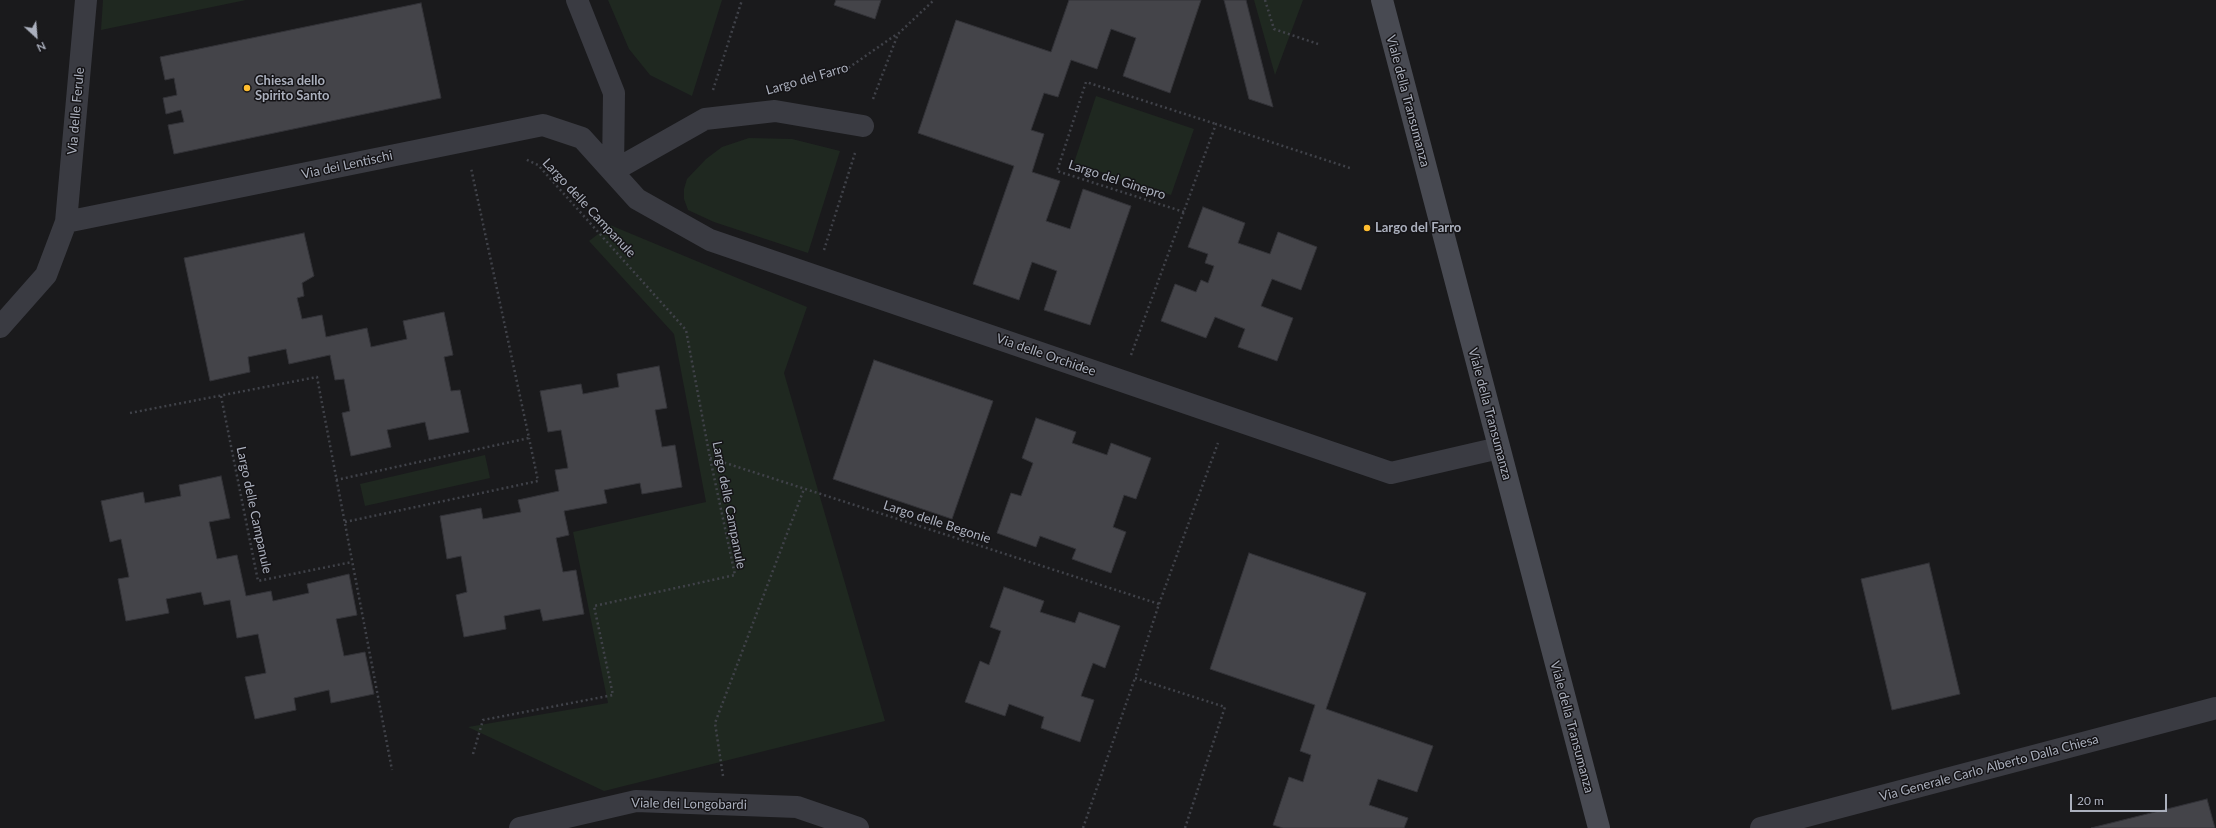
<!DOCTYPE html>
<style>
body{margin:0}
#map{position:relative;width:2216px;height:828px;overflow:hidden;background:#1a1a1c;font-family:Lato,sans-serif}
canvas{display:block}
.north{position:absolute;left:16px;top:16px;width:40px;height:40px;-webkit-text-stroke:3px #151417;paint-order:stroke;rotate:154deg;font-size:11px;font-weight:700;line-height:16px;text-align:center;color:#abb0bd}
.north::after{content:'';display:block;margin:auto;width:14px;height:18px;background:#abb0bd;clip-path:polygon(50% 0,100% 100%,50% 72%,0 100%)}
.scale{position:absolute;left:2070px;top:794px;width:97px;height:18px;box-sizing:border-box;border:2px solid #abb0bd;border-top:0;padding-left:5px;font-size:12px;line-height:14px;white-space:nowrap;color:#abb0bd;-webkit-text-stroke:3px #151417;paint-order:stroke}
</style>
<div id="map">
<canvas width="2216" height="828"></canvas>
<div class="north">N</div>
<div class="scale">20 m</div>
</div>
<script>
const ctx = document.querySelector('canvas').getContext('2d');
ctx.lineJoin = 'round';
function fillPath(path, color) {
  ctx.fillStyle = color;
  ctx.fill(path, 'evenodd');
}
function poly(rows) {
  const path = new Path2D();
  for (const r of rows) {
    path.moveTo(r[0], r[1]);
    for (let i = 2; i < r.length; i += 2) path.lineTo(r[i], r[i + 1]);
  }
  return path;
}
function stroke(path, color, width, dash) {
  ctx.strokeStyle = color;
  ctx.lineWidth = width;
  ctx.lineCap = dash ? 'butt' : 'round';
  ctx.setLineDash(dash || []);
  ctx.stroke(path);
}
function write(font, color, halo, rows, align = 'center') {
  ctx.font = font + ' Lato,sans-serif';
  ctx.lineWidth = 3;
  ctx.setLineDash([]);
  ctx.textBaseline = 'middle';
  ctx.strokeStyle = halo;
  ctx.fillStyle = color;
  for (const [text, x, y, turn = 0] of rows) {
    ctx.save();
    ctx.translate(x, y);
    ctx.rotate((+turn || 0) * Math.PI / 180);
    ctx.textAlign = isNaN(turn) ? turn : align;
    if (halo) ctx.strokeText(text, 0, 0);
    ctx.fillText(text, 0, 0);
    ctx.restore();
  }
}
fillPath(poly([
 [103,0,246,0,101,30],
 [608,0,722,0,692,96,650,75,629,49],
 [1254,0,1303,0,1275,75],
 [1096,96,1194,129,1171,195,1074,163],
 [749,138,792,139,840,151,808,253,714,222,688,210,684,199,684,189,687,179,706,159,722,147],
 [610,225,807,307,784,373,885,721,604,791,468,727,608,703,573,532,706,502,674,334,589,241],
 [485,455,490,478,365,506,360,484]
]), '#1f2820');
const building = poly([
 [836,0,881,0,875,19,834,5,836,0],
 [1069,0,1201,0,1170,93,1123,76,1136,38,1111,29,1097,69,1071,60,1058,97,1044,93,1031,130,1044,134,1032,172,1060,181,1046,221,1070,229,1083,189,1131,206,1090,325,1044,310,1057,271,1032,262,1019,300,973,284,1014,166,918,133,956,20,1051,52,1069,0],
 [1224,0,1246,0,1273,107,1249,99,1224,0],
 [421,3,441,98,174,154,168,125,184,122,181,110,166,114,163,98,177,95,174,78,165,80,160,57,421,3],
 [1203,207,1245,223,1238,243,1270,254,1278,232,1317,247,1301,290,1272,279,1261,306,1293,318,1277,361,1238,347,1245,329,1215,317,1206,338,1161,321,1175,284,1196,292,1201,280,1208,283,1214,266,1205,263,1208,254,1188,247,1203,207],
 [304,233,314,276,302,283,304,296,297,298,302,319,322,315,326,337,367,328,371,347,407,339,403,321,444,312,453,355,444,357,451,391,460,390,469,432,429,440,425,422,387,430,391,447,351,456,342,413,350,411,344,379,335,380,330,355,289,364,286,349,248,357,250,372,210,381,184,258,304,233],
 [874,360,993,401,952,519,833,479,874,360],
 [659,366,667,408,655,410,662,447,675,445,682,487,642,494,640,483,604,490,607,503,564,511,569,535,556,538,563,572,576,570,584,614,543,621,540,609,504,616,506,629,464,637,456,595,467,592,461,556,447,559,440,516,481,508,483,519,521,512,518,500,559,491,555,470,568,468,561,430,548,432,540,391,581,384,583,394,619,387,617,374,659,366],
 [1036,418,1076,432,1072,443,1107,455,1111,443,1151,458,1136,499,1124,495,1113,527,1126,532,1111,573,1072,559,1076,549,1040,536,1036,547,997,533,1011,493,1021,496,1033,463,1022,458,1036,418],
 [221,476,230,518,209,522,217,559,237,555,246,596,271,591,273,601,309,593,307,584,349,574,357,615,336,619,344,656,365,652,374,694,331,703,329,690,294,698,296,710,255,719,245,677,266,673,258,634,237,638,230,600,204,605,201,592,166,599,169,613,126,621,118,579,129,577,121,539,110,542,101,501,143,492,145,503,181,496,179,485,221,476],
 [1249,553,1366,593,1326,709,1433,746,1417,792,1378,779,1369,805,1408,818,1404,828,1283,828,1273,825,1289,777,1303,782,1311,755,1300,751,1315,705,1210,669,1249,553],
 [1929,563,1960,694,1892,710,1861,579,1929,563],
 [1004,587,1044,601,1040,612,1075,623,1079,612,1120,626,1105,668,1093,663,1081,696,1094,700,1080,742,1041,728,1044,717,1009,704,1005,716,965,702,980,661,989,665,1001,631,990,627,1004,587],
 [2207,799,2215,828,2091,828,2207,799]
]);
fillPath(building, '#444449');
stroke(building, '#333338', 1);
stroke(poly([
 [1265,0,1274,29,1318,44],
 [791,84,844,71,897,34],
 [713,90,742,0],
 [873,99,898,34,934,0],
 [1184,212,1057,171,1086,82,1216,124],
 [824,250,855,153],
 [1131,355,1216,124,1350,168],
 [221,396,258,581,352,562],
 [130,413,317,377,392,770],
 [710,458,1159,604,1135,678,1225,707,1185,828],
 [336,480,529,438,471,168],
 [345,522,538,481,529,438],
 [1159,604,1218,443],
 [473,754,483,720,613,695,594,606,735,575,710,458,686,330,538,165,525,159],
 [723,776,715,723,804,489],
 [1083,828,1135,678]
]), '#404249', 2.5, [2, 3]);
stroke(poly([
 [577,0,614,93,613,171],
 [613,171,705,119,775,111,863,126],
 [66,222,543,125,582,138,637,199,710,240,1391,473,1499,448],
 [0,327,46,275,66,222,86,0],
 [520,828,636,801,797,807,858,828],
 [1761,828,2216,708]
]), '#3a3b42', 22);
stroke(poly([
 [1382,0,1599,828]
]), '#484a52', 22);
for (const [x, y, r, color] of [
 [247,88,4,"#ffbd2f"],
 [1367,228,4,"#ffbd2f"]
]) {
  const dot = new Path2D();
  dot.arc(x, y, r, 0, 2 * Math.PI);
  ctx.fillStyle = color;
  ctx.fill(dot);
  stroke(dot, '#151417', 1.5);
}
write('13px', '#abb0bd', '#151417', [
 ["Largo del Farro",807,79,-16],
 ["Viale della Transumanza",1408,101,75],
 ["Via delle Ferule",76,111,-85],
 ["Via dei Lentischi",347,165,-12],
 ["Largo del Ginepro",1117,180,18],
 ["Largo delle Campanule",589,208,47],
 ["Via delle Orchidee",1046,355,19],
 ["Viale della Transumanza",1490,414,75],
 ["Largo delle Campanule",729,505,79],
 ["Largo delle Campanule",254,510,78],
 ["Largo delle Begonie",937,522,18],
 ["Viale della Transumanza",1572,727,75],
 ["Via Generale Carlo Alberto Dalla Chiesa",1989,768,-15],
 ["Viale dei Longobardi",689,804,1]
]);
write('bold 13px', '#abb0bd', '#151417', [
 ["Chiesa dello",255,81],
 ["Spirito Santo",255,96],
 ["Largo del Farro",1375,228]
], 'left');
</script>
